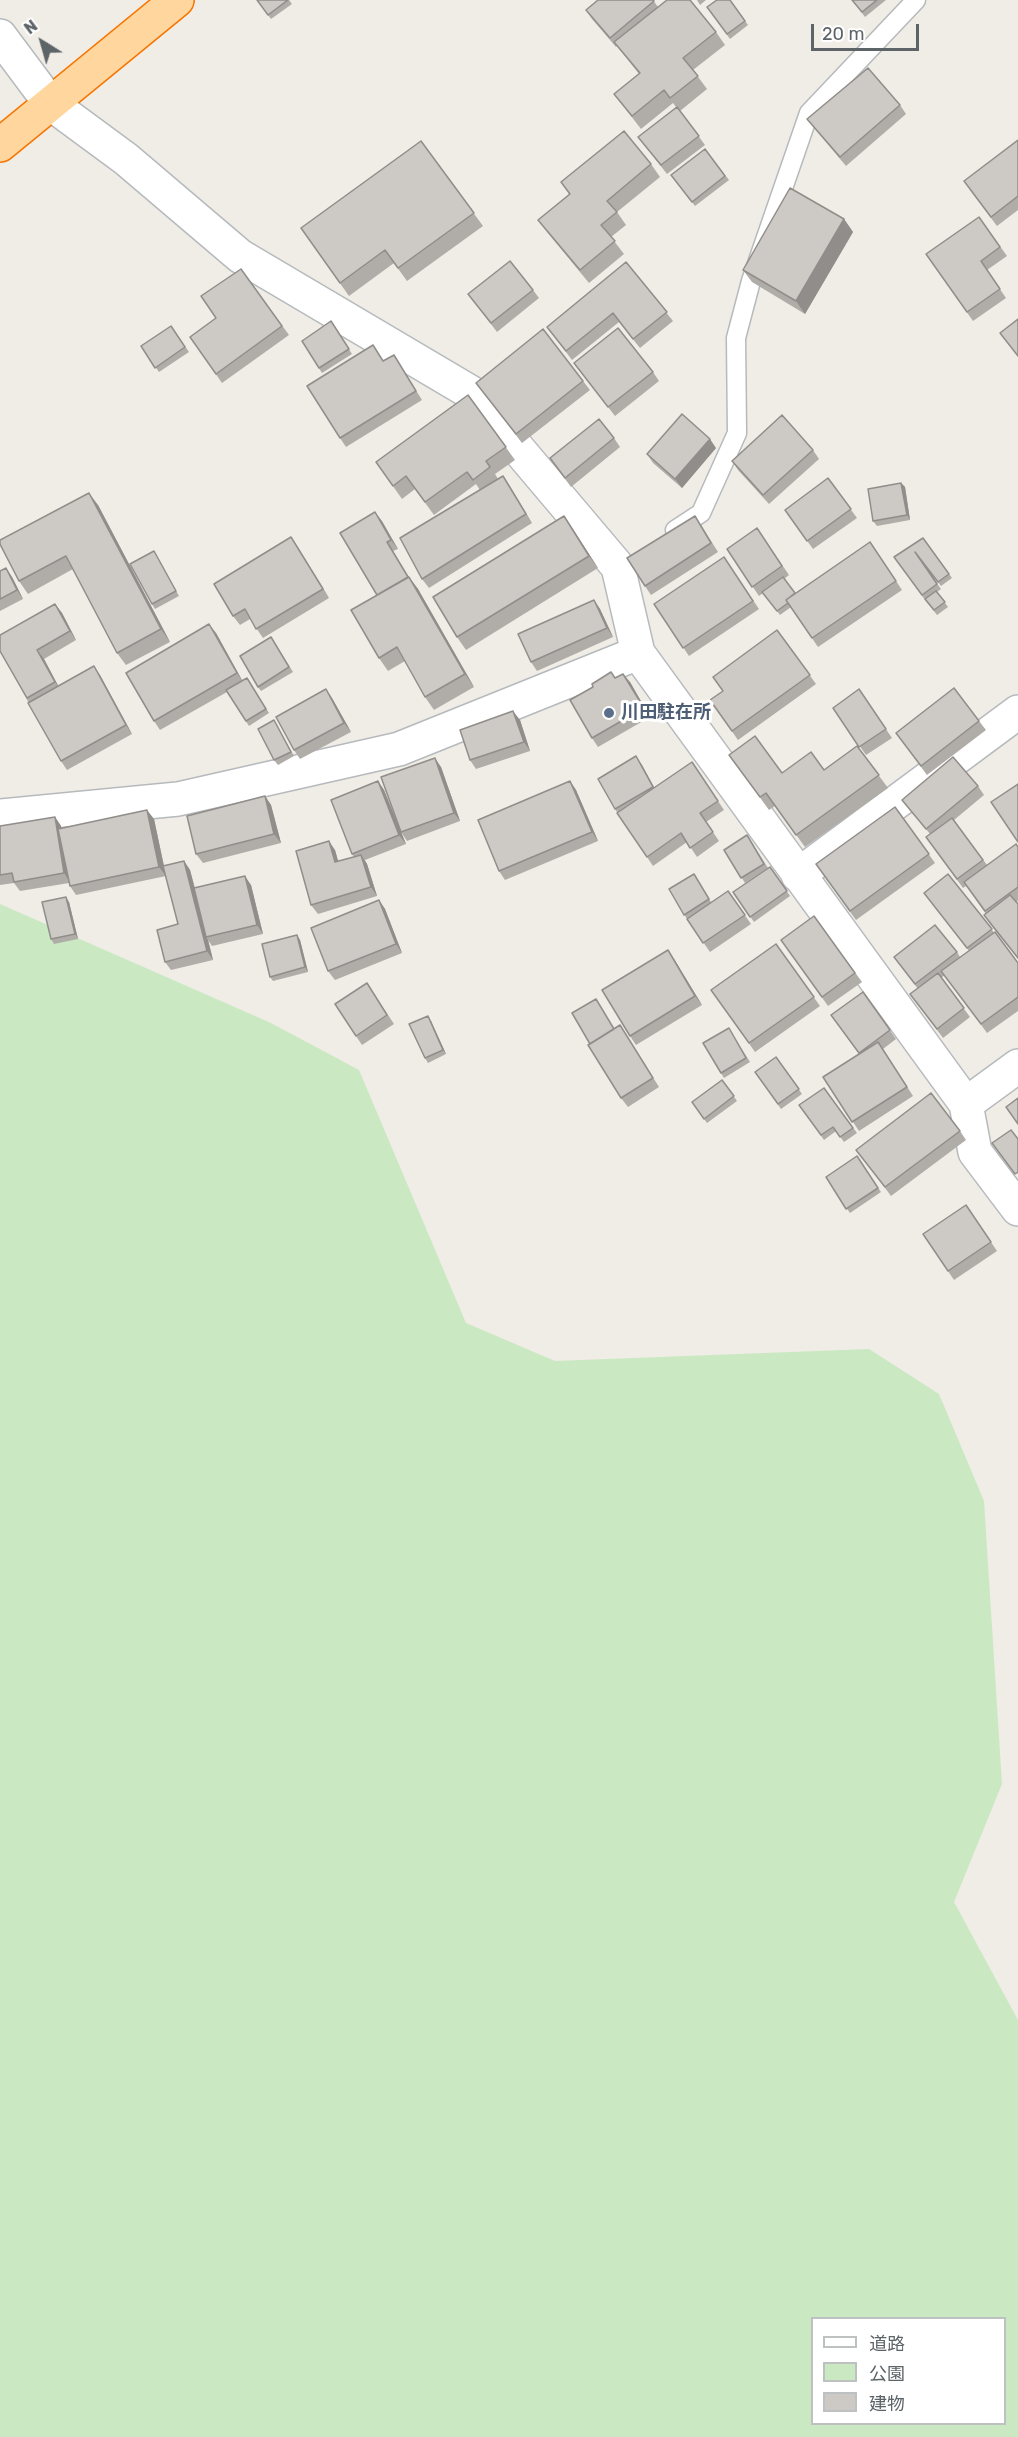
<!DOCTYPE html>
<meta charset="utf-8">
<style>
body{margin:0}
#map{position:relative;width:1018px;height:2437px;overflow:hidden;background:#f0ece6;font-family:Rubik,"Noto Sans JP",sans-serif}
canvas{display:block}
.legend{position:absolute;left:811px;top:2317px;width:195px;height:108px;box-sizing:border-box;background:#fff;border:2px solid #bec1c2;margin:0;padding:8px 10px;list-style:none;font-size:18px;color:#5d6467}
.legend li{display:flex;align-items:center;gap:12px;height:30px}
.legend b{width:30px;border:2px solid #bec1c2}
.north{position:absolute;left:12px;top:12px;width:60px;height:60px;-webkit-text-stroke:4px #fff;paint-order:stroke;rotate:323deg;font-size:16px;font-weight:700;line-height:24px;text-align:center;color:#5d6467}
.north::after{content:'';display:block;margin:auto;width:21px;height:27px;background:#5d6467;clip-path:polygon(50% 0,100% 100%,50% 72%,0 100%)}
.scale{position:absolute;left:811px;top:24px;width:108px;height:27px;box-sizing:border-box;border:3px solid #5d6467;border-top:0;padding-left:8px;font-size:18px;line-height:21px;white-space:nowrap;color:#5d6467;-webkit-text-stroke:4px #fff;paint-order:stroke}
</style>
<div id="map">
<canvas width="1018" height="2437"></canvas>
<ul class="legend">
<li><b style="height:8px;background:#fff"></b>道路</li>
<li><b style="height:16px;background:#cae9c2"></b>公園</li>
<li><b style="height:16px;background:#cdc9c5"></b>建物</li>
</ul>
<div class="north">N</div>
<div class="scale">20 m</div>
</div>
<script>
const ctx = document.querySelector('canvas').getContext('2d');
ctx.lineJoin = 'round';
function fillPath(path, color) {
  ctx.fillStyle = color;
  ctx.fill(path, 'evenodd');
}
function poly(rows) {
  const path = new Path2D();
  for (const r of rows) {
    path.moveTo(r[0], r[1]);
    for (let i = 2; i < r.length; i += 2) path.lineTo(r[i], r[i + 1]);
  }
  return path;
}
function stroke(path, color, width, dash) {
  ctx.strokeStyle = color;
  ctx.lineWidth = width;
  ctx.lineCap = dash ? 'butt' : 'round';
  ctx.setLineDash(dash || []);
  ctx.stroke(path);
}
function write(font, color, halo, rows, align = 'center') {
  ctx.font = font + ' Rubik,"Noto Sans JP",sans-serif';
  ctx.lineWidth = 6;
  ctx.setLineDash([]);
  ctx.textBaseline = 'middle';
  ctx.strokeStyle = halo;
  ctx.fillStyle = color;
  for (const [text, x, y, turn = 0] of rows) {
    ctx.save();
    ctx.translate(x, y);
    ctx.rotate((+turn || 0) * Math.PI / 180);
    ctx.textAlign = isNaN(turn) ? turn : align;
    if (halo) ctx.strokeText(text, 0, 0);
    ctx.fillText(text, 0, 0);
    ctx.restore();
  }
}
fillPath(poly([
 [0,904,271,1023,359,1070,466,1323,555,1361,869,1349,939,1394,984,1501,1002,1784,954,1902,1018,2020,1018,2437,0,2437],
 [812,2318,1004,2318,1004,2424,812,2424]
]), '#cae9c2');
const service = poly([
 [675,530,701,513,737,433,736,338,751,281,809,113,916,0]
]);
const minor = poly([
 [0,36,50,103,126,159,240,256,470,392,618,567,638,653,966,1104,975,1152,1018,1209],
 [0,816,178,799,399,749,638,653],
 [798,875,1018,712]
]);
const tertiary = poly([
 [966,1104,1018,1066]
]);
const trunk = poly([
 [0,145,177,0]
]);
stroke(service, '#b6babd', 21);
stroke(minor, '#b6babd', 36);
stroke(tertiary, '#b6babd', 36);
stroke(trunk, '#f67500', 36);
stroke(service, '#fff', 18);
stroke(minor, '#fff', 33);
stroke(tertiary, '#fff', 33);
stroke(trunk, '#ffd69d', 33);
fillPath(poly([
 [257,0,289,0,292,4,271,19],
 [653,0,658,7,716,32,725,45,693,70,707,89,680,111,705,145,667,174,638,137,676,107,673,103,641,129,614,94,639,74,617,46,616,47,592,19,586,10],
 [697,0,706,0,700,5],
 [730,0,748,25,730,39,707,7],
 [852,0,886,0,865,17],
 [900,105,906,114,846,166,814,128,807,119],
 [1018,140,1018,210,997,226,970,190],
 [421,141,483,226,407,281,394,263,349,296,301,228],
 [705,149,729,180,695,206,671,175],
 [651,164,660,177,617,212,626,225,611,237,624,254,589,283,547,232,538,220,569,194,561,182],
 [979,217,1007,256,987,270,1006,298,973,321,926,254],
 [844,219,853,232,805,314,752,282,743,270],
 [626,262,673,321,640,348,619,322,572,360,547,327],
 [241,269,289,335,222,383,190,337,216,318],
 [533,290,539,298,497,332,468,294],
 [331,321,352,354,322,373,302,341],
 [171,326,189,352,159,372,141,346],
 [373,345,383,361,394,355,422,400,346,447,340,438],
 [574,363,653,372,659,381,615,416],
 [583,381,590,390,522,443,476,383],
 [468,395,515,460,495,474,498,479,503,476,532,523,429,588,422,579,480,490,476,484,434,515,415,489,402,499,376,462],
 [614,438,620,447,571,487,550,458],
 [716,448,682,488,653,463,647,454],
 [813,450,819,459,769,504,738,470,732,461],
 [828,478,857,518,813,549,785,510],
 [901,483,905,487,910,520,877,526,873,521],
 [98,505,170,642,126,665,117,653,73,569,28,594,19,581],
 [375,512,398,549,393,551,409,577,418,589,474,687,434,710,425,697,405,661,388,671,379,658],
 [564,516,598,568,466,650,457,637],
 [701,525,718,552,651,595,645,586],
 [757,528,789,575,784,579,795,593,870,542,902,590,818,647,791,607,780,615,763,593,759,596,727,549],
 [923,538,952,578,941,586,918,557,941,589,937,592,948,607,937,615,925,600,894,557],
 [297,546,329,598,263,638,250,619,240,625,233,616],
 [154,551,179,596,155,609,152,604],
 [724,557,759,609,689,656,654,604],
 [6,568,12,577,23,599,0,611,0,570,1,571],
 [594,600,600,609,613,637,537,671,531,662],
 [55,604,62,613,76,640,44,659,58,686,100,675,132,734,67,770,61,761,0,651],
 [777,630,816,684,738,740,710,700,723,691],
 [216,633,242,680,247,678,269,713,249,726,227,692,160,730,154,721],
 [271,637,293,672,261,691,258,687],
 [615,678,630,682,650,717,598,747,592,738],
 [326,689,332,698,351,732,300,759,294,750],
 [859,689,892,738,866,755,833,708],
 [520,720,530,751,476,769,470,760],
 [979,721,986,730,927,775,896,733],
 [277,725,294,756,278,765,274,760],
 [857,746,888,788,805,847,775,806,769,810,729,755,782,773,824,770],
 [636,756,642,765,654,788,692,762,724,810,706,822,719,841,697,857,687,842,653,866,615,809],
 [441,767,460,821,407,841,401,832,406,844,365,860,367,864,377,896,318,914,311,905,335,850,338,861,354,857,352,854,378,781,384,790,400,829],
 [570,781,576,790,598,841,505,880,499,871],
 [978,786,984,795,954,820,987,865,1018,847,1018,901,1016,902,1018,904,1018,959,990,924,984,915,986,914,966,886,963,888,932,846,930,834,902,800],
 [265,796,271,805,281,843,203,863,196,854],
 [895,807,935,863,856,920,816,864],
 [55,817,61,826,61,828,154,819,164,866,184,861,190,870,195,888,251,885,263,934,212,946,208,940,213,960,171,970,165,962,178,924,166,876,76,895,70,886,69,883,20,891,14,883,0,885,0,826],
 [747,835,768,868,745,883,724,850],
 [770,867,790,896,754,922,733,892],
 [694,874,711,902,728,891,751,924,710,952,687,919,669,889],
 [948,874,1018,963,1018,1011,987,1033,945,975,941,978,970,1017,943,1038,917,1003,918,989,894,957,957,952,960,957,969,951,924,893],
 [379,900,385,909,402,953,335,980,328,971],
 [69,902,78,939,54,944,51,939],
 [814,916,862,982,828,1006,781,940],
 [297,935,300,940,308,972,273,981,270,977],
 [776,944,820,1006,755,1052,711,990],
 [674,959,702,1005,636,1045,630,1036],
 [373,992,394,1024,362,1045,356,1036],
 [863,992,896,1039,883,1049,913,1096,859,1131,823,1077,859,1054,831,1015],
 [431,1021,446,1054,428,1063,425,1058],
 [620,1025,659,1087,628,1107,621,1098,614,1029],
 [729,1028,750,1062,724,1078,721,1073],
 [776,1057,802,1094,781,1109,755,1072],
 [722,1080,737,1101,707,1123,692,1102],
 [824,1088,857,1133,844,1142,836,1131,824,1140,799,1105],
 [960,1131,966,1140,891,1196,863,1158],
 [857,1156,881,1192,850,1213,826,1177],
 [966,1205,997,1251,954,1280,923,1234]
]), '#b0ada9');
fillPath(poly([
 [844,219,853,232,805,314,796,301],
 [710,439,716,448,682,488,675,479],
 [503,476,509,485,532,523,526,514],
 [901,483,905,487,910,520,907,515],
 [89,493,98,505,170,642,161,629],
 [375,512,382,521,398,549,391,540],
 [564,516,573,529,598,568,589,556],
 [291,537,297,546,329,598,323,589],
 [387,542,393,551,415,588,409,579],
 [6,568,12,577,23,599,17,590],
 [409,577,418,589,474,687,465,674],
 [594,600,600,609,613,637,607,628],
 [55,604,62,613,76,640,70,631],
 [209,624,216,633,243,682,237,673],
 [37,650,44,659,61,691,55,682],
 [94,666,100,675,132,734,126,725],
 [623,674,630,682,650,717,644,708],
 [326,689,332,698,351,732,344,723],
 [513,711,520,720,530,751,524,742],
 [636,756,642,765,659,796,653,787],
 [435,758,441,767,460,821,454,813],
 [378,781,384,790,406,844,399,835],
 [570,781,576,790,598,841,592,832],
 [265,796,271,805,281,843,274,834],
 [147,810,154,819,166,876,159,867],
 [55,817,61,826,70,882,64,873],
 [329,841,335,850,341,871,335,862],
 [361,855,367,864,377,896,371,887],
 [184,861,190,870,207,937,206,937,208,940,213,960,207,951],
 [245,876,251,885,263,934,257,925],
 [66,897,69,902,78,939,75,934],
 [379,900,385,909,402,953,396,944],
 [297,935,300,940,308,972,305,967],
 [668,950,674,959,702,1005,695,996],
 [428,1016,431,1021,446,1054,443,1050]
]), '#908d8a');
const building = poly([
 [257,0,288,0,268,15,257,0],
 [598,0,653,0,654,1,610,38,586,10,598,0],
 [667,0,690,0,716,32,683,58,698,76,670,98,664,90,632,116,614,94,640,73,614,42,667,0],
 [717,0,730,0,745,21,727,34,707,7,717,0],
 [852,0,877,0,862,12,852,0],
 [868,68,900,105,840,157,807,119,868,68],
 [677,107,699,136,661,165,638,137,677,107],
 [624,131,651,164,607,201,617,212,601,225,615,241,580,270,538,220,570,194,561,182,624,131],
 [1018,140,1018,196,991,217,964,181,1018,140],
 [421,141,474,213,398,268,385,250,340,283,301,228,421,141],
 [705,149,725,176,692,202,671,175,705,149],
 [790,188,844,219,796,301,743,270,790,188],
 [979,217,1000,247,981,261,1000,289,967,312,926,254,979,217],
 [510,261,533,290,491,323,468,294,510,261],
 [626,262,667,312,633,339,613,313,566,351,547,327,626,262],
 [241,269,282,326,216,374,190,337,216,318,201,296,241,269],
 [1018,319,1018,356,1000,333,1018,319],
 [331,321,349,349,319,368,302,341,331,321],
 [171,326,185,347,155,368,141,346,171,326],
 [618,328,653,372,608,407,574,363,618,328],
 [543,329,583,381,516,434,476,383,543,329],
 [373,345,383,361,394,355,416,391,340,438,307,386,373,345],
 [468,395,506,447,486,461,490,467,473,480,467,472,425,502,406,476,393,486,376,462,468,395],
 [682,414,710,439,675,479,647,454,682,414],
 [782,415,813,450,763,495,732,461,782,415],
 [599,419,614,438,565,478,550,458,599,419],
 [503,476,526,514,422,579,400,538,503,476],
 [828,478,851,509,807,541,785,510,828,478],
 [901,483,907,515,873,521,868,489,901,483],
 [89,493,161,629,117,653,66,556,19,581,0,544,0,540,89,493],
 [375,512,391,540,387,542,408,577,377,595,340,533,375,512],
 [564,516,589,556,457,637,433,597,564,516],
 [695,516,711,543,645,586,627,558,695,516],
 [757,528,782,566,752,587,727,549,757,528],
 [291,537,323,589,256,629,245,609,233,616,214,584,291,537],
 [923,538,949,574,938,582,915,552,937,584,922,595,894,557,923,538],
 [870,542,896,581,812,638,786,600,870,542],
 [154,551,176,591,152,604,130,564,154,551],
 [724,557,753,601,683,648,654,604,724,557],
 [6,568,17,590,0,599,0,571,6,568],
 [409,577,465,674,425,697,397,647,379,658,351,610,409,577],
 [783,577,795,593,786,600,788,603,777,611,762,592,783,577],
 [936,591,945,602,934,610,925,599,936,591],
 [594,600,607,628,531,662,518,634,594,600],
 [55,604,70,631,37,650,55,682,27,698,0,651,0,635,55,604],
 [209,624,237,673,154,721,126,673,209,624],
 [777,630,810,675,732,731,710,700,723,691,713,677,777,630],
 [271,637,289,667,258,687,240,656,271,637],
 [94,666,126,725,61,761,28,703,94,666],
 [611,672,615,678,623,674,644,708,592,738,570,700,593,687,592,684,611,672],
 [247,678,266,709,246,721,226,690,247,678],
 [954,688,979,721,921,766,896,733,954,688],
 [326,689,344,723,294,750,276,717,326,689],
 [859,689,886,729,859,747,833,708,859,689],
 [513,711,524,742,470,760,460,730,513,711],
 [274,720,291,752,274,760,258,729,274,720],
 [755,736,782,773,811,752,824,770,857,746,879,775,796,835,766,793,760,797,729,755,755,736],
 [636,756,653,787,615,809,598,779,636,756],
 [953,757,978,786,926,829,902,800,953,757],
 [435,758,454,813,401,832,381,777,435,758],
 [692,762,718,801,700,813,713,832,690,848,681,833,647,857,617,813,692,762],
 [378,781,399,835,352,854,331,800,378,781],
 [570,781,592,832,499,871,478,820,570,781],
 [1018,784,1018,842,991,802,1018,784],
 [265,796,274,834,196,854,187,816,265,796],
 [895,807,929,854,850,911,816,864,895,807],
 [147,810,159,867,70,886,58,829,147,810],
 [55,817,64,873,14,882,12,873,0,875,0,826,55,817],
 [952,818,983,860,957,879,926,837,952,818],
 [747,835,764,864,741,878,724,850,747,835],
 [329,841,335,862,361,855,371,887,311,905,296,851,329,841],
 [1016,844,1018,847,1018,887,985,911,964,882,1016,844],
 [184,861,207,951,165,962,157,930,178,924,163,866,184,861],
 [770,867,787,891,750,917,733,892,770,867],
 [694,874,709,899,684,915,669,889,694,874],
 [948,874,992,929,967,948,924,893,948,874],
 [245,876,257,925,206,937,194,888,245,876],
 [728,891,745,915,703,943,687,919,728,891],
 [1010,895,1018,904,1018,958,984,915,1010,895],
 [66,897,75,934,51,939,42,902,66,897],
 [379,900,396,944,328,971,311,928,379,900],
 [814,916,855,973,822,997,781,940,814,916],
 [935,925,957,952,915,984,894,957,935,925],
 [995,932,1018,963,1018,997,981,1024,941,971,995,932],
 [297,935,305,967,270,977,262,944,297,935],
 [776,944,814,997,749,1043,711,990,776,944],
 [668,950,695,996,630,1036,602,990,668,950],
 [938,973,964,1008,937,1029,910,994,938,973],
 [367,983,387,1015,356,1036,335,1004,367,983],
 [863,992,890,1030,859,1053,831,1015,863,992],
 [596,999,614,1029,590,1044,572,1013,596,999],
 [428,1016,443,1050,425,1058,409,1024,428,1016],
 [620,1025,653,1078,621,1098,588,1045,620,1025],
 [729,1028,746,1058,721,1073,703,1043,729,1028],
 [878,1042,907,1087,852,1122,823,1077,878,1042],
 [776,1057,799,1089,778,1104,755,1072,776,1057],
 [722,1080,734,1096,704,1119,692,1102,722,1080],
 [824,1088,853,1128,840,1137,833,1127,821,1135,799,1105,824,1088],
 [931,1093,960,1131,885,1187,856,1150,931,1093],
 [1018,1098,1018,1124,1006,1107,1018,1098],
 [1011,1130,1018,1139,1018,1172,1015,1174,992,1143,1011,1130],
 [857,1156,878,1188,846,1209,826,1177,857,1156],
 [966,1205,991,1242,948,1271,923,1234,966,1205]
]);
fillPath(building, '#cdc9c5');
stroke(building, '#908d8a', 1.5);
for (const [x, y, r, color] of [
 [609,713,6,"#5c6f8a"]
]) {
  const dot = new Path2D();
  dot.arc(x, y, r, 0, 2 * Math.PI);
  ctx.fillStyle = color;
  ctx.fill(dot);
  stroke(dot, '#fff', 2);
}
write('bold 18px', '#4e5e75', '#fff', [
 ["川田駐在所",621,713]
], 'left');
</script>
